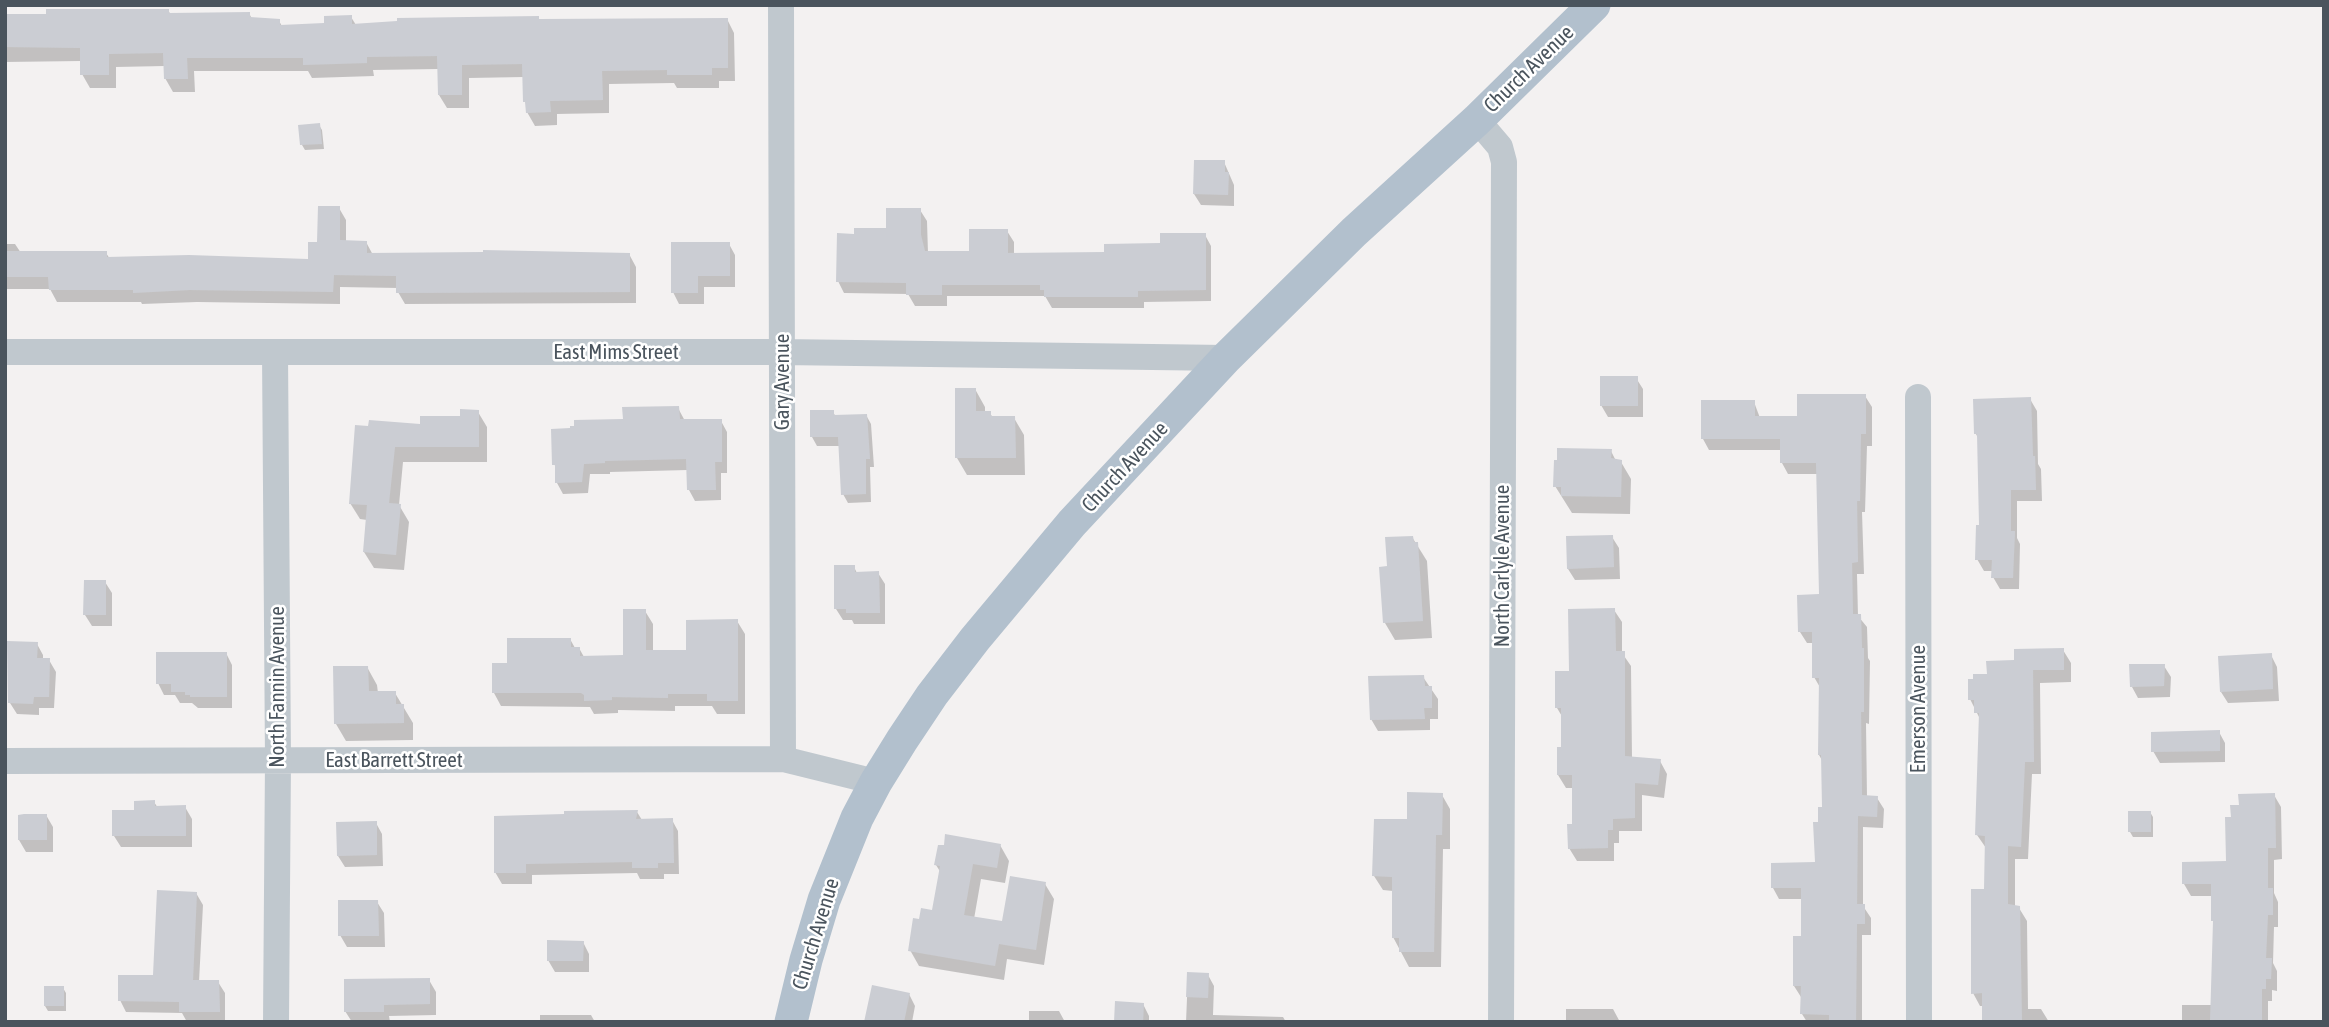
<!DOCTYPE html>
<style>
body{margin:0}
#map{position:relative;width:2329px;height:1027px;overflow:hidden;background:#f3f1f1;font-family:"Asap Condensed",sans-serif}
canvas{display:block}
.frame{position:absolute;inset:0;border:7px solid #4a545d;pointer-events:none}
</style>
<div id="map">
<canvas width="2329" height="1027"></canvas>
<div class="frame"></div>
</div>
<script>
const ctx = document.querySelector('canvas').getContext('2d');
ctx.lineJoin = 'round';
function fillPath(path, color) {
  ctx.fillStyle = color;
  ctx.fill(path, 'evenodd');
}
function poly(rows) {
  const path = new Path2D();
  for (const r of rows) {
    path.moveTo(r[0], r[1]);
    for (let i = 2; i < r.length; i += 2) path.lineTo(r[i], r[i + 1]);
  }
  return path;
}
function stroke(path, color, width, dash) {
  ctx.strokeStyle = color;
  ctx.lineWidth = width;
  ctx.lineCap = dash ? 'butt' : 'round';
  ctx.setLineDash(dash || []);
  ctx.stroke(path);
}
function write(font, color, halo, rows, align = 'center') {
  ctx.font = font + ' "Asap Condensed",sans-serif';
  ctx.lineWidth = 5;
  ctx.setLineDash([]);
  ctx.textBaseline = 'middle';
  ctx.strokeStyle = halo;
  ctx.fillStyle = color;
  for (const [text, x, y, turn = 0] of rows) {
    ctx.save();
    ctx.translate(x, y);
    ctx.rotate((+turn || 0) * Math.PI / 180);
    ctx.textAlign = isNaN(turn) ? turn : align;
    if (halo) ctx.strokeText(text, 0, 0);
    ctx.fillText(text, 0, 0);
    ctx.restore();
  }
}
fillPath(poly([
 [168,10,171,15,249,13,252,19,279,21,282,26,326,25,351,17,356,25,727,19,734,33,735,81,719,81,719,88,677,88,674,83,609,84,609,113,557,114,557,125,535,126,527,112,524,77,469,78,469,108,447,108,439,95,439,69,373,70,374,76,312,78,308,71,194,71,195,92,173,92,165,78,165,66,116,67,116,88,90,88,82,74,82,61,5,62,5,16],
 [319,125,322,130,324,149,305,150,302,145,300,126],
 [1224,162,1234,185,1234,206,1201,205,1194,194],
 [339,208,346,220,346,242,366,242,373,255,629,254,636,267,636,303,405,304,398,292,398,288,340,287,340,304,197,302,142,304,141,302,57,302,50,289,5,289,5,244,15,244,21,253,106,253,110,259,310,260],
 [920,210,927,221,928,253,971,253,1007,231,1014,242,1014,255,1106,254,1162,245,1205,235,1211,246,1211,301,1144,302,1144,308,1052,308,1045,296,947,296,947,306,915,306,908,294,844,293,838,281,855,236,887,230],
 [729,244,735,255,735,287,704,287,704,304,679,304,673,292],
 [1636,378,1643,389,1643,417,1608,417,1601,405],
 [975,389,985,407,985,413,990,413,993,418,1014,418,1024,435,1025,475,967,475,957,458],
 [1865,396,1872,407,1872,446,1867,446,1865,512,1862,512,1864,574,1857,574,1858,616,1867,627,1868,658,1870,661,1869,724,1866,723,1867,797,1877,798,1884,809,1883,828,1863,827,1863,906,1871,918,1871,935,1862,935,1862,1022,1807,1022,1802,1014,1801,997,1794,986,1802,938,1803,899,1779,899,1773,888,1816,864,1820,824,1824,809,1823,762,1819,755,1821,689,1814,677,1814,643,1807,643,1800,632,1820,596,1818,474,1788,474,1782,463,1782,450,1709,450,1703,439,1754,402,1760,418,1799,418],
 [2030,399,2037,411,2038,464,2041,469,2042,501,2017,501,2017,538,2020,544,2019,589,2000,589,1993,577,1993,571,1984,571,1977,559,1981,527,1979,440,1976,434],
 [678,408,685,421,721,421,727,432,727,473,721,473,721,500,695,501,689,490,688,470,610,472,610,474,590,474,588,493,563,494,557,483,557,469,554,464,572,430],
 [478,412,487,427,487,462,403,462,399,505,409,522,404,570,374,568,364,552,367,520,360,519,350,503,357,427,422,426],
 [833,412,836,417,866,415,871,424,874,467,870,467,871,502,848,503,843,494,840,446,817,446,812,437],
 [1611,451,1616,461,1621,462,1631,479,1630,514,1572,513,1555,486],
 [1412,537,1427,561,1432,638,1395,640,1385,623,1389,568],
 [1612,537,1619,548,1620,579,1575,580,1568,569,1567,538],
 [854,567,857,573,878,573,885,584,885,624,854,624,852,620,843,620,836,609],
 [86,582,105,582,112,593,112,626,92,626,85,615],
 [1614,610,1622,622,1622,653,1631,666,1632,758,1660,761,1667,774,1664,798,1642,795,1642,831,1619,831,1619,843,1614,843,1614,861,1577,861,1569,848,1574,825,1574,788,1566,788,1558,775,1563,749,1563,718,1557,708,1571,673],
 [645,611,653,624,653,652,688,652,737,621,745,634,745,714,717,714,712,706,675,706,675,711,618,710,618,713,594,714,590,707,501,706,494,693,509,665,570,639,575,648,579,648,584,657,625,656],
 [37,644,43,655,43,660,49,660,56,672,54,708,39,708,39,715,17,714,10,703],
 [2063,650,2071,663,2071,682,2040,683,2041,774,2032,774,2028,859,2015,859,2015,907,2019,908,2027,921,2028,1009,2041,1009,2049,1022,1984,1022,1984,1006,1980,1006,1973,993,1985,890,1986,848,1977,835,1981,721,1970,699,1988,676,2016,662],
 [226,653,232,665,232,708,198,708,192,703,180,703,175,695,164,695,158,683],
 [2271,655,2277,667,2279,701,2228,703,2221,692],
 [2164,666,2171,677,2170,697,2138,698,2132,687],
 [367,667,377,685,378,693,395,693,413,723,413,740,346,741,336,724],
 [1423,677,1438,699,1438,719,1430,719,1430,730,1378,731,1371,719],
 [2219,732,2225,743,2225,762,2160,763,2153,751],
 [1442,795,1450,809,1450,849,1443,849,1441,967,1409,967,1393,937,1393,891,1383,890,1374,876,1408,821],
 [2274,795,2281,807,2282,859,2274,860,2274,893,2278,902,2278,927,2274,927,2273,963,2277,971,2277,991,2272,990,2272,1001,2268,1001,2268,1022,2182,1022,2182,1005,2212,1005,2215,924,2213,896,2191,896,2184,884,2228,863,2233,819,2240,807],
 [154,802,158,808,185,807,192,819,192,847,121,847,114,836,136,811],
 [637,812,642,820,672,820,678,831,679,874,664,874,664,879,640,879,637,873,532,875,532,884,502,884,495,872],
 [2150,812,2153,817,2153,837,2133,837,2130,832],
 [46,815,53,827,53,852,26,852,19,840,19,816],
 [376,823,382,834,383,866,345,867,338,856],
 [1000,845,1009,861,1005,883,981,879,974,919,1004,923,1045,884,1054,899,1044,965,1007,959,1004,980,919,966,910,950,921,921,933,912,941,873,936,865],
 [196,893,203,905,199,982,218,982,225,993,225,1022,187,1022,182,1013,126,1012,120,1000,155,977],
 [377,902,384,913,385,947,347,947,340,935],
 [583,942,589,954,589,972,555,972,548,960],
 [1188,974,1208,975,1214,986,1213,1015,1283,1017,1286,1022,1186,1022],
 [429,980,436,992,436,1015,389,1016,390,1022,352,1022,345,1011],
 [63,988,66,993,66,1011,48,1011,45,1006],
 [909,994,915,1006,912,1022,866,1022],
 [1143,1004,1149,1016,1149,1022,1116,1022],
 [1566,1009,1613,1009,1620,1022,1566,1022],
 [1029,1011,1059,1011,1065,1022,1029,1022],
 [540,1015,591,1015,595,1022,540,1022]
]), '#0003');
fillPath(poly([
 [46,9,169,9,169,13,250,12,250,17,280,19,280,25,324,23,324,16,352,15,352,24,397,21,397,18,539,16,539,19,728,18,728,68,712,68,712,75,667,75,667,70,602,71,603,100,550,101,551,112,526,113,525,102,523,102,522,64,462,65,462,95,438,95,437,56,367,57,367,63,303,65,303,58,187,58,188,79,164,79,163,53,109,54,109,75,80,75,80,48,5,47,5,14,46,14],
 [320,123,322,144,300,145,298,125],
 [1194,160,1225,160,1225,172,1229,172,1228,195,1193,194],
 [318,206,340,206,340,240,367,241,367,253,483,252,483,250,630,253,630,292,396,293,396,276,334,275,333,292,190,290,133,293,133,290,49,290,48,277,5,277,5,251,107,251,107,257,189,255,308,259,308,242,317,242],
 [886,208,921,208,921,235,925,251,969,251,969,229,1008,229,1008,253,1104,252,1104,244,1160,243,1160,233,1206,233,1206,290,1138,291,1138,297,1044,297,1044,290,1040,290,1040,285,942,285,942,295,906,295,906,283,836,282,837,233,854,234,854,228,886,228],
 [671,242,730,242,730,276,698,276,698,293,671,293],
 [1600,376,1638,376,1638,406,1600,406],
 [955,388,976,388,976,411,991,411,991,416,1015,416,1016,458,955,458],
 [1797,394,1866,394,1866,434,1861,434,1860,501,1857,501,1858,562,1852,563,1853,614,1861,614,1862,648,1864,648,1864,712,1861,712,1862,795,1878,796,1877,817,1858,816,1857,904,1865,904,1865,924,1857,924,1856,1022,1829,1022,1829,1015,1800,1014,1801,986,1793,986,1793,936,1801,936,1801,888,1771,888,1771,863,1815,862,1813,822,1818,822,1818,807,1822,807,1821,755,1818,755,1819,678,1812,678,1812,632,1798,632,1797,595,1819,594,1816,463,1780,463,1780,439,1701,439,1701,400,1755,400,1755,416,1797,416],
 [2031,397,2033,456,2035,456,2036,490,2011,490,2011,531,2015,531,2013,578,1991,578,1992,560,1975,560,1976,525,1979,525,1977,434,1974,434,1973,399],
 [679,406,680,419,722,419,722,462,715,462,716,490,687,490,686,459,605,461,605,463,584,464,582,482,555,483,555,465,552,465,551,429,570,428,570,426,574,426,574,420,623,419,622,407],
 [460,409,479,410,479,447,395,447,389,503,401,504,396,555,363,552,367,505,349,504,355,425,368,426,369,420,420,424,420,416,460,416],
 [810,410,834,410,834,415,867,414,870,459,866,459,866,494,841,495,838,437,810,437],
 [1557,448,1612,449,1611,458,1622,460,1621,497,1561,496,1561,487,1553,487,1554,460,1557,460],
 [1613,535,1614,567,1567,569,1566,536],
 [1413,536,1414,542,1418,542,1423,621,1383,623,1379,567,1387,566,1385,537],
 [834,565,855,565,855,572,879,571,880,613,846,613,846,609,834,609],
 [84,580,106,580,106,615,83,615],
 [1615,608,1616,651,1625,651,1625,756,1661,759,1658,785,1635,783,1635,818,1613,819,1613,830,1608,830,1608,848,1568,849,1567,824,1572,824,1572,775,1557,775,1557,747,1561,747,1561,708,1555,708,1555,671,1569,671,1568,609],
 [623,609,646,609,646,650,686,650,686,620,738,619,738,701,707,701,707,694,668,694,668,698,612,697,612,700,584,701,584,695,581,693,492,693,492,663,507,663,507,638,571,638,571,647,580,647,580,656,623,655],
 [7,641,38,642,37,658,50,658,49,697,34,697,33,704,8,703],
 [2064,648,2064,670,2033,670,2034,762,2025,762,2021,847,2008,846,2008,904,2020,906,2022,1022,1982,1022,1982,993,1971,994,1971,889,1984,889,1985,836,1975,835,1979,713,1974,713,1974,700,1968,700,1968,679,1973,679,1973,674,1987,674,1986,661,2014,660,2014,649],
 [156,652,227,652,227,697,190,697,190,695,185,695,185,692,171,692,171,684,156,684],
 [2272,653,2273,689,2220,692,2218,656],
 [2129,664,2165,664,2164,686,2130,687],
 [333,666,368,666,369,691,396,691,396,704,404,704,404,723,334,724],
 [1424,675,1425,686,1432,686,1432,708,1424,708,1425,719,1370,720,1368,676],
 [2220,730,2220,751,2151,752,2151,732],
 [1407,792,1443,793,1442,835,1436,835,1434,952,1399,952,1399,938,1392,938,1392,877,1372,876,1374,819,1407,819],
 [2275,793,2276,848,2268,848,2268,888,2273,888,2273,915,2268,915,2266,958,2272,958,2271,979,2266,979,2266,989,2262,989,2262,1022,2210,1022,2213,921,2211,921,2211,884,2182,884,2182,862,2226,861,2225,817,2231,817,2230,805,2239,805,2238,794],
 [155,800,155,806,186,805,186,836,112,836,112,810,134,810,134,801],
 [638,810,636,819,673,818,674,863,658,863,658,868,632,868,632,862,526,864,526,873,494,873,494,816,564,814,564,811],
 [2128,811,2151,811,2151,832,2128,832],
 [24,814,47,814,47,840,18,840,18,815],
 [377,821,377,855,337,856,336,822],
 [945,834,1001,844,997,868,973,864,964,915,1002,921,1010,876,1046,882,1036,950,999,944,995,966,908,951,913,918,919,919,921,908,932,910,940,866,934,865,938,845,944,845],
 [157,890,197,892,193,980,219,980,220,1012,179,1012,179,1002,118,1001,118,975,153,975],
 [338,900,378,900,379,936,338,936],
 [547,940,584,941,583,961,547,961],
 [1187,972,1209,973,1208,998,1186,997],
 [430,978,430,1004,384,1005,384,1012,344,1012,344,979],
 [872,985,910,993,904,1022,864,1022],
 [44,986,64,986,64,1006,44,1006],
 [1115,1001,1144,1003,1143,1022,1114,1022]
]), '#cbcdd3');
stroke(poly([
 [781,5,783,759],
 [1477,120,1500,147,1504,162,1501,1022],
 [5,352,782,352,1226,358],
 [275,352,278,760,276,1022],
 [1918,397,1919,1022],
 [5,761,783,759,876,782]
]), '#c0c8ce', 26);
stroke(poly([
 [791,1022,806,960,824,900,857,818,876,782,902,740,932,695,975,639,1072,523,1226,358,1354,232,1477,120,1594,5]
]), '#b2c0cd', 33);
write('21px', '#4a545d', '#fff', [
 ["Church Avenue",1529,69,-44],
 ["East Mims Street",616,352],
 ["Gary Avenue",782,382,-90],
 ["Church Avenue",1125,467,-47],
 ["North Carlyle Avenue",1502,566,-90],
 ["North Fannin Avenue",277,687,-90],
 ["Emerson Avenue",1918,709,-90],
 ["East Barrett Street",394,760],
 ["Church Avenue",816,934,-73]
]);
</script>
